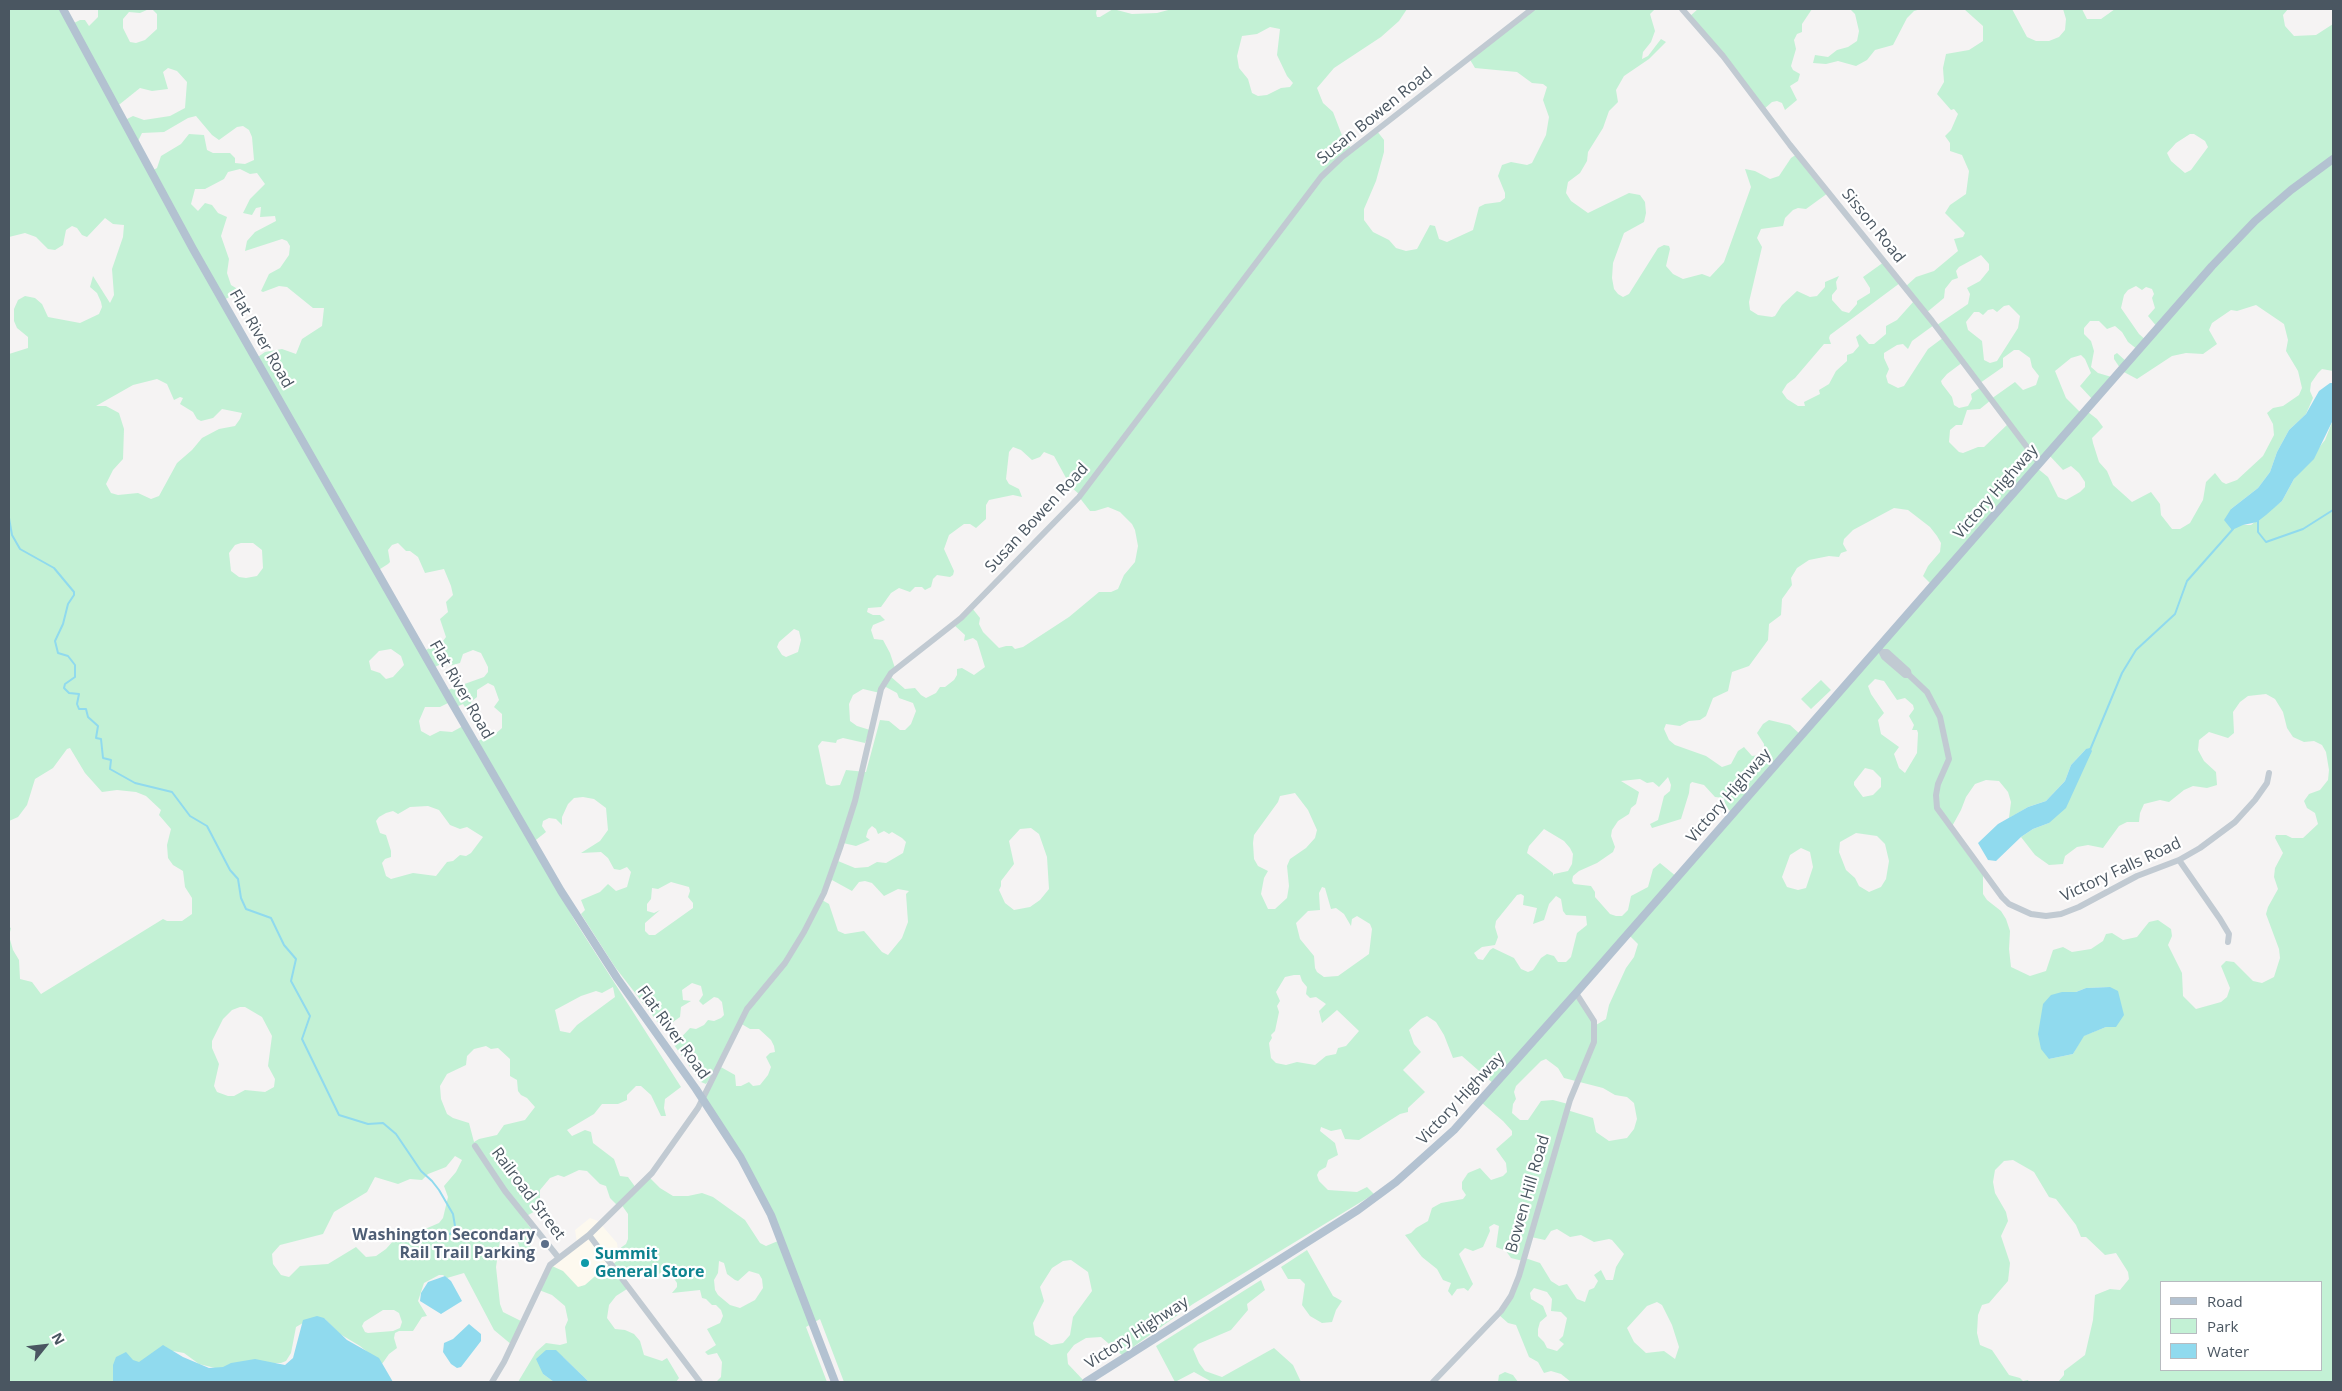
<!DOCTYPE html>
<style>
body{margin:0}
#map{position:relative;width:2342px;height:1391px;overflow:hidden;background:#f5f3f3;font-family:"Open Sans",sans-serif}
canvas{display:block}
.frame{position:absolute;inset:0;border:10px solid #4a5661;pointer-events:none}
.legend{position:absolute;left:2160px;top:1281px;width:162px;height:90px;box-sizing:border-box;background:#fff;border:1px solid #b7bbc0;margin:0;padding:6px 9px;list-style:none;font-size:15px;color:#4a5661}
.legend li{display:flex;align-items:center;gap:10px;height:25px}
.legend b{width:25px;border:1px solid #b7bbc0}
.north{position:absolute;left:20px;top:1321px;width:50px;height:50px;-webkit-text-stroke:4px #fff;paint-order:stroke;rotate:61deg;font-size:14px;font-weight:700;line-height:20px;text-align:center;color:#4a5661}
.north::after{content:'';display:block;margin:auto;width:18px;height:22px;background:#4a5661;clip-path:polygon(50% 0,100% 100%,50% 72%,0 100%)}
</style>
<div id="map">
<canvas width="2342" height="1391"></canvas>
<div class="frame"></div>
<ul class="legend">
<li><b style="height:6px;background:#b3c2d1"></b>Road</li>
<li><b style="height:14px;background:#c3f1d5"></b>Park</li>
<li><b style="height:14px;background:#90daee"></b>Water</li>
</ul>
<div class="north">N</div>
</div>
<script>
const ctx = document.querySelector('canvas').getContext('2d');
ctx.lineJoin = 'round';
function fillPath(path, color) {
  ctx.fillStyle = color;
  ctx.fill(path, 'evenodd');
}
function poly(rows) {
  const path = new Path2D();
  for (const r of rows) {
    path.moveTo(r[0], r[1]);
    for (let i = 2; i < r.length; i += 2) path.lineTo(r[i], r[i + 1]);
  }
  return path;
}
function stroke(path, color, width, dash) {
  ctx.strokeStyle = color;
  ctx.lineWidth = width;
  ctx.lineCap = dash ? 'butt' : 'round';
  ctx.setLineDash(dash || []);
  ctx.stroke(path);
}
function write(font, color, halo, rows, align = 'center') {
  ctx.font = font + ' "Open Sans",sans-serif';
  ctx.lineWidth = 4.5;
  ctx.setLineDash([]);
  ctx.textBaseline = 'middle';
  ctx.strokeStyle = halo;
  ctx.fillStyle = color;
  for (const [text, x, y, turn = 0] of rows) {
    ctx.save();
    ctx.translate(x, y);
    ctx.rotate((+turn || 0) * Math.PI / 180);
    ctx.textAlign = isNaN(turn) ? turn : align;
    if (halo) ctx.strokeText(text, 0, 0);
    ctx.fillText(text, 0, 0);
    ctx.restore();
  }
}
fillPath(poly([
 [590,1218,598,1221,617,1243,619,1259,612,1265,609,1264,585,1285,578,1288,563,1272,552,1266,577,1243,575,1230]
]), '#fdf9ef');
fillPath(poly([
 [9,9,62,9,70,25,80,20,85,20,89,26,98,17,98,9,149,9,140,13,129,12,123,19,123,28,130,42,136,43,145,40,157,29,157,14,152,9,1097,9,1096,13,1097,17,1100,17,1113,9,1132,14,1157,13,1172,9,1407,9,1399,21,1381,37,1334,68,1317,88,1323,103,1333,112,1343,138,1352,149,1377,131,1384,140,1384,152,1376,181,1364,209,1364,220,1373,232,1389,240,1396,248,1406,251,1417,249,1430,225,1435,226,1439,239,1447,242,1473,230,1479,207,1485,204,1500,202,1505,198,1505,193,1498,176,1502,165,1511,162,1527,165,1532,163,1546,135,1549,117,1543,100,1547,87,1543,84,1532,83,1517,72,1475,68,1469,58,1533,9,1655,9,1650,14,1655,31,1651,42,1643,52,1642,59,1648,56,1661,39,1666,42,1649,59,1624,76,1616,90,1618,102,1609,111,1603,128,1588,152,1587,161,1580,173,1568,182,1566,193,1571,201,1588,213,1629,193,1640,195,1645,202,1646,213,1644,222,1624,233,1613,263,1612,278,1614,289,1618,294,1623,297,1629,294,1658,248,1664,245,1669,246,1670,249,1666,266,1673,274,1683,279,1702,274,1710,277,1724,262,1751,187,1745,169,1755,171,1770,179,1779,176,1791,158,1797,154,1828,193,1806,209,1798,208,1793,210,1785,218,1783,226,1761,229,1757,238,1762,247,1749,302,1750,310,1758,315,1772,317,1775,316,1782,305,1797,291,1810,297,1817,296,1825,287,1825,282,1839,276,1836,282,1837,289,1832,295,1832,300,1842,311,1849,313,1857,304,1857,301,1870,293,1870,288,1863,277,1884,262,1900,283,1830,335,1829,338,1831,344,1824,344,1795,378,1787,384,1782,392,1787,399,1798,406,1805,406,1804,402,1820,394,1819,390,1829,384,1836,371,1847,361,1847,355,1853,353,1859,346,1856,337,1860,334,1869,344,1874,344,1886,334,1886,326,1897,320,1914,301,1905,287,1916,277,1934,271,1958,251,1954,239,1963,237,1965,233,1945,213,1950,205,1966,194,1969,171,1962,155,1950,151,1950,143,1945,136,1951,130,1958,114,1954,109,1951,110,1937,94,1944,82,1943,68,1946,54,1969,50,1983,41,1983,26,1964,9,2012,9,2027,37,2036,41,2049,41,2059,37,2065,30,2066,19,2063,9,2082,9,2087,19,2101,19,2115,9,2288,9,2283,15,2285,26,2294,36,2316,35,2333,24,2333,371,2322,369,2318,373,2311,383,2310,391,2313,398,2306,414,2289,430,2277,452,2270,472,2258,488,2231,509,2243,525,2251,525,2282,501,2294,479,2325,440,2333,420,2333,1382,2058,1382,2064,1375,2064,1371,2085,1355,2093,1320,2095,1295,2110,1289,2120,1290,2129,1279,2128,1272,2116,1253,2105,1255,2086,1237,2081,1237,2076,1225,2056,1199,2049,1197,2034,1172,2013,1160,2004,1161,1995,1170,1993,1182,1995,1193,2006,1212,2008,1221,2001,1236,2010,1263,2008,1281,1989,1303,1982,1305,1978,1315,1977,1333,1980,1345,1992,1350,2009,1375,2020,1378,2023,1381,2028,1380,2029,1382,1571,1382,1561,1374,1551,1371,1544,1373,1538,1362,1529,1357,1516,1325,1508,1323,1499,1315,1512,1296,1523,1261,1511,1258,1506,1251,1496,1247,1499,1226,1494,1224,1489,1227,1490,1231,1483,1247,1473,1251,1465,1248,1459,1254,1473,1284,1468,1291,1464,1288,1457,1289,1452,1296,1448,1291,1451,1283,1443,1280,1437,1269,1422,1257,1405,1235,1411,1233,1416,1228,1428,1221,1432,1208,1441,1203,1463,1199,1466,1195,1462,1189,1462,1182,1468,1173,1480,1168,1491,1180,1503,1176,1507,1172,1506,1163,1496,1149,1512,1135,1512,1131,1503,1121,1482,1103,1495,1085,1462,1056,1453,1058,1444,1035,1436,1022,1427,1016,1421,1019,1409,1030,1414,1044,1421,1052,1403,1070,1425,1092,1408,1108,1408,1112,1400,1114,1359,1140,1345,1139,1341,1129,1331,1131,1321,1127,1320,1131,1335,1143,1338,1155,1328,1160,1326,1167,1319,1171,1317,1175,1319,1181,1328,1190,1357,1192,1367,1187,1374,1194,1193,1304,1122,1355,1101,1337,1086,1338,1074,1345,1067,1354,1068,1364,1085,1382,844,1382,820,1319,806,1327,827,1382,716,1382,721,1377,722,1362,717,1353,708,1355,705,1352,716,1345,707,1329,720,1323,723,1316,721,1310,716,1305,712,1305,706,1299,702,1298,700,1290,672,1293,677,1287,677,1283,669,1271,664,1271,657,1275,652,1274,642,1266,631,1266,619,1275,627,1289,616,1296,609,1305,607,1318,615,1329,625,1330,634,1334,640,1341,644,1355,662,1361,667,1358,679,1378,676,1382,589,1382,563,1357,542,1367,543,1374,554,1382,518,1382,536,1352,546,1343,560,1345,567,1343,565,1327,568,1320,565,1306,552,1295,539,1290,552,1266,563,1271,578,1287,585,1285,609,1264,612,1265,619,1259,619,1249,626,1244,628,1239,628,1214,621,1204,617,1205,610,1198,606,1186,600,1184,587,1171,579,1170,564,1177,558,1175,550,1178,540,1190,540,1202,537,1210,523,1218,536,1235,530,1247,521,1251,517,1240,508,1234,501,1234,496,1267,500,1304,503,1312,523,1322,512,1345,494,1330,464,1273,447,1278,443,1275,439,1275,424,1283,418,1301,427,1316,422,1317,413,1331,399,1331,395,1333,394,1338,397,1348,389,1354,382,1364,360,1346,340,1334,325,1319,317,1317,308,1320,296,1327,291,1353,286,1361,281,1363,257,1363,219,1369,199,1364,184,1353,173,1351,116,1382,9,1382,9,927,11,928,9,936,13,950,19,960,20,979,32,982,41,994,163,919,167,921,182,921,192,914,192,898,185,887,183,871,173,865,168,858,167,845,171,829,159,815,161,810,146,796,136,792,117,790,102,792,85,773,70,748,67,749,53,768,35,779,27,805,18,817,9,821,9,354,28,348,28,337,17,328,14,321,14,309,18,300,25,296,35,298,42,304,48,317,80,323,99,314,102,307,101,302,97,293,90,287,93,276,110,303,114,295,112,269,123,237,124,225,113,224,105,218,87,237,82,235,77,228,72,226,66,230,63,245,55,250,48,249,36,237,25,233,9,237],
 [1270,27,1280,29,1277,55,1287,76,1293,83,1290,87,1281,88,1267,95,1258,96,1252,93,1248,79,1239,68,1237,56,1242,36,1257,34],
 [168,68,177,71,187,82,185,108,170,116,144,120,133,116,123,121,115,108,140,88,152,91,168,89,163,72],
 [196,116,212,135,219,140,237,127,243,126,249,130,252,137,254,160,245,164,235,163,235,158,230,153,213,153,207,150,204,135,189,134,181,144,161,156,157,168,150,172,136,145,142,133,164,132,188,118],
 [2190,134,2194,134,2205,141,2208,147,2191,170,2185,173,2171,161,2167,153,2176,143],
 [240,169,250,174,257,173,265,184,250,199,243,213,252,215,256,208,261,207,260,217,275,216,276,221,255,232,247,241,245,251,282,239,287,241,290,246,289,255,280,268,269,274,261,291,263,292,279,286,287,287,313,308,324,308,322,326,302,339,296,354,282,349,265,352,255,359,222,301,231,296,237,299,244,293,231,285,227,273,229,259,221,236,227,217,218,213,212,205,205,203,198,211,191,204,195,189,205,189,224,179,228,172],
 [1981,255,1989,264,1989,270,1980,281,1967,288,1970,294,1968,304,1937,325,1944,337,1928,349,1904,386,1898,388,1888,383,1886,376,1889,369,1884,358,1884,353,1897,345,1903,344,1908,349,1912,341,1934,325,1926,313,1944,298,1945,289,1952,280,1958,278,1956,271,1959,267],
 [2136,286,2142,290,2146,287,2152,289,2154,294,2152,298,2155,308,2148,316,2158,328,2147,341,2139,334,2121,308,2124,295,2128,290],
 [2009,305,2020,316,2018,328,1997,361,1990,363,1984,360,1982,341,1968,330,1966,322,1974,312,1979,312,1983,315,1988,310,1993,309,1997,312,2004,306],
 [2256,305,2284,324,2288,340,2286,351,2298,371,2302,388,2299,395,2283,406,2273,408,2267,413,2273,424,2274,435,2263,456,2237,480,2226,484,2222,482,2215,473,2206,482,2203,500,2190,523,2180,529,2172,529,2161,515,2160,504,2151,492,2132,502,2113,485,2107,471,2099,462,2093,443,2092,438,2103,427,2097,419,2088,412,2081,413,2066,398,2055,371,2071,358,2081,355,2085,359,2091,373,2080,386,2093,400,2115,378,2098,373,2091,367,2094,351,2091,341,2084,334,2084,328,2090,321,2099,321,2107,329,2115,326,2122,332,2128,342,2138,350,2128,363,2117,353,2114,355,2114,359,2122,371,2137,379,2172,356,2186,353,2203,354,2217,344,2209,330,2212,323,2231,310,2237,311],
 [2014,350,2019,350,2030,358,2032,367,2039,376,2036,385,2023,390,2015,382,1991,399,1981,387,1971,394,1972,399,1968,406,1959,408,1954,405,1952,397,1942,384,1941,381,1947,374,1963,362,1980,383,2003,367,2003,358],
 [157,379,167,384,174,400,180,397,183,398,180,404,193,412,197,419,201,421,213,418,222,409,242,413,240,419,235,426,219,429,202,438,192,450,177,463,159,496,151,499,138,493,118,495,111,493,106,484,113,470,123,459,124,429,119,413,106,406,96,406,133,385],
 [1991,400,2009,423,1984,447,1978,447,1963,453,1959,452,1949,442,1950,430,1956,425,1962,425,1967,410,1980,409],
 [1013,447,1021,450,1032,460,1040,457,1044,452,1054,456,1071,487,1080,495,1079,497,1090,511,1095,511,1108,507,1120,512,1132,524,1135,530,1138,546,1135,562,1124,575,1118,589,1111,592,1099,592,1069,617,1023,647,1015,649,1012,646,1006,646,999,648,983,632,979,624,980,618,972,608,954,625,965,635,964,641,973,638,977,641,985,667,974,675,962,668,957,669,957,675,954,680,945,687,940,687,936,693,926,698,921,695,915,688,905,689,890,676,895,668,890,653,883,640,874,639,871,630,873,625,885,620,880,615,873,615,867,612,868,608,881,607,891,593,899,588,910,592,915,587,922,587,925,590,931,587,933,579,937,575,950,577,953,575,954,571,944,549,949,535,964,524,970,524,976,528,986,519,986,505,989,500,1013,495,1022,497,1019,489,1009,484,1006,479,1009,452],
 [2049,455,2063,470,2071,466,2079,473,2085,482,2085,487,2080,492,2066,500,2058,497,2048,477,2037,468],
 [1894,508,1908,510,1930,527,1937,536,1941,543,1940,552,1928,566,1923,576,1933,586,1801,735,1790,725,1769,720,1763,724,1757,733,1764,744,1764,749,1760,755,1752,756,1744,747,1738,751,1731,764,1722,767,1706,756,1675,745,1669,740,1664,729,1666,724,1680,726,1689,721,1700,720,1706,716,1713,698,1728,691,1732,672,1749,666,1768,640,1769,624,1781,615,1782,599,1792,585,1791,578,1797,568,1809,560,1829,556,1839,557,1841,553,1847,551,1843,544,1844,539,1853,530],
 [241,543,253,543,262,550,263,568,257,576,246,578,239,577,231,571,229,553,235,545],
 [398,543,406,551,410,551,418,557,425,573,444,569,451,586,453,595,446,602,448,612,440,619,446,637,443,641,422,652,377,571,388,564,390,562,388,550,392,545],
 [794,629,799,631,801,640,798,652,786,657,782,655,777,647,779,642],
 [391,649,401,656,404,665,393,677,386,679,380,673,371,670,369,661,379,651],
 [473,650,481,653,488,667,488,672,484,677,445,691,433,668,443,663,449,666,460,663,463,654],
 [1875,679,1884,681,1897,700,1905,698,1913,705,1914,709,1909,716,1914,725,1912,730,1917,730,1918,733,1917,753,1905,773,1899,768,1894,754,1899,747,1881,734,1878,720,1884,713,1871,694,1868,686],
 [488,683,494,686,499,700,494,707,502,714,502,728,493,736,484,738,474,743,463,726,452,732,440,731,430,736,421,731,419,721,425,707,440,707,450,702,454,708,463,704,467,710,472,708,471,702,477,697,477,690],
 [884,686,897,693,899,698,913,703,916,711,911,724,905,730,900,730,889,721,880,720,866,772,846,770,840,785,831,786,826,784,818,746,822,741,836,743,837,740,843,738,865,743,870,730,857,726,850,721,849,704,853,695,863,689,880,693],
 [2266,694,2275,699,2283,712,2287,728,2293,737,2304,742,2314,741,2322,745,2326,752,2329,770,2328,780,2320,790,2309,794,2304,801,2307,808,2315,813,2318,824,2303,838,2292,838,2286,835,2276,835,2275,838,2283,853,2275,868,2274,877,2278,889,2268,907,2266,914,2279,949,2280,958,2274,977,2262,983,2253,981,2234,962,2226,961,2221,966,2230,988,2227,997,2221,1002,2196,1009,2183,996,2182,973,2168,945,2172,936,2171,929,2158,920,2149,922,2137,937,2123,940,2112,933,2106,934,2103,941,2091,949,2072,952,2063,947,2053,950,2046,971,2030,976,2011,967,2009,949,2010,931,2006,919,2001,911,1987,900,1983,894,1983,875,1950,830,1961,810,1966,797,1975,784,1986,780,1999,781,2008,792,2011,802,2009,818,2028,807,2046,801,2065,781,2071,765,2086,749,2049,823,2033,829,2021,837,2035,855,2049,865,2063,864,2065,856,2077,847,2088,845,2103,848,2119,826,2127,822,2139,822,2140,813,2144,804,2160,800,2169,802,2184,790,2193,786,2207,788,2217,785,2216,772,2204,761,2198,750,2199,740,2209,732,2228,738,2234,733,2233,712,2240,702,2248,696],
 [1865,768,1873,770,1881,778,1881,787,1873,795,1863,797,1854,785,1854,782],
 [1668,777,1671,785,1670,791,1664,796,1658,820,1650,824,1652,828,1681,819,1689,793,1690,784,1692,782,1704,785,1715,797,1724,798,1725,806,1733,814,1677,877,1660,863,1653,869,1648,887,1631,896,1628,910,1622,916,1616,916,1610,914,1595,897,1595,892,1591,886,1574,884,1572,881,1573,876,1579,871,1597,863,1613,852,1615,847,1611,836,1612,830,1618,821,1629,814,1631,808,1636,804,1639,792,1621,781,1640,779,1647,783,1653,782,1659,787],
 [1295,793,1308,810,1317,830,1315,838,1306,848,1290,859,1287,866,1289,886,1287,898,1275,909,1268,909,1261,894,1264,878,1268,871,1258,866,1254,859,1253,843,1254,835,1278,802,1280,796],
 [583,797,594,799,606,808,608,830,600,841,581,853,601,852,608,858,614,869,620,870,627,867,631,872,627,887,616,891,608,884,600,892,581,900,585,910,581,914,615,967,663,1029,680,1017,681,1007,691,1001,683,1000,682,990,692,983,701,986,703,995,699,1001,703,1005,714,997,718,998,722,1002,724,1015,721,1018,714,1021,708,1020,704,1025,696,1029,690,1028,674,1045,701,1082,706,1084,714,1073,701,1099,761,1197,778,1241,766,1246,760,1243,745,1220,713,1197,702,1193,688,1196,673,1196,660,1188,649,1177,636,1188,628,1177,620,1176,614,1159,593,1143,591,1132,585,1130,572,1136,567,1130,594,1114,602,1104,618,1104,627,1100,627,1095,636,1086,641,1086,651,1095,661,1116,666,1116,664,1108,665,1099,681,1087,575,921,532,843,546,832,542,826,543,821,549,818,556,819,562,825,562,817,568,804,574,798],
 [428,806,439,810,450,825,460,829,467,827,483,837,471,853,466,856,460,855,453,861,447,862,436,876,413,873,391,879,386,876,382,863,385,859,391,857,391,851,386,835,380,833,376,821,379,817,386,813,393,811,398,814,410,807],
 [872,826,876,829,878,834,884,831,889,834,892,832,902,838,906,842,903,853,886,863,877,862,868,867,855,868,838,861,843,843,856,846,870,840,866,837,868,830],
 [1031,828,1039,834,1047,857,1049,889,1040,900,1030,907,1014,910,1005,903,999,890,1001,886,1001,881,1014,864,1009,841,1020,829],
 [1544,829,1564,841,1570,848,1573,854,1572,864,1568,871,1554,874,1553,876,1553,873,1527,853,1529,846],
 [1856,833,1877,836,1885,844,1889,861,1886,879,1881,887,1869,892,1859,886,1855,878,1846,870,1839,852,1840,842],
 [1801,848,1810,852,1813,867,1806,888,1798,890,1787,887,1782,877,1790,855],
 [832,880,852,891,859,882,865,881,872,883,884,896,898,889,909,891,906,894,908,922,902,938,888,955,882,952,864,931,845,934,838,931,829,904,822,900],
 [671,882,689,887,690,891,688,897,693,903,693,908,655,935,649,935,645,931,645,923,660,910,654,913,647,911,647,904,651,899,652,888,658,889],
 [1322,887,1325,888,1331,909,1336,908,1344,914,1351,926,1352,919,1357,916,1370,924,1372,929,1369,954,1338,976,1324,977,1317,972,1315,968,1314,956,1300,939,1296,923,1308,911,1320,910,1319,893],
 [1521,894,1524,896,1523,905,1537,908,1533,924,1544,920,1549,904,1556,896,1561,899,1563,911,1566,915,1586,916,1587,925,1577,933,1571,957,1566,962,1558,962,1554,956,1547,954,1541,958,1533,970,1528,972,1521,969,1514,958,1493,948,1490,950,1483,960,1478,959,1474,953,1482,947,1495,945,1498,937,1495,927,1496,921,1517,895],
 [1629,935,1638,944,1634,957,1626,968,1609,1005,1606,1019,1596,1025,1578,992],
 [1294,975,1300,975,1302,981,1307,987,1306,994,1310,998,1316,997,1326,1004,1319,1011,1322,1023,1337,1010,1359,1031,1346,1046,1338,1048,1336,1054,1326,1056,1315,1065,1297,1062,1286,1065,1276,1063,1271,1058,1269,1043,1272,1038,1271,1035,1275,1031,1279,1012,1277,1006,1280,1001,1276,992,1285,977],
 [613,987,615,997,577,1025,570,1033,560,1031,555,1010,581,996,596,991,602,993],
 [2110,987,2106,1027,2083,1036,2073,1054,2049,1059,2062,992,2076,992,2086,988],
 [240,1007,245,1007,262,1017,272,1036,268,1066,275,1079,274,1087,265,1092,245,1090,234,1096,228,1096,217,1092,214,1086,219,1064,212,1048,212,1041,223,1019,232,1010],
 [740,1023,750,1029,759,1029,771,1040,774,1046,775,1052,770,1053,766,1057,771,1067,768,1075,760,1085,753,1086,749,1082,741,1086,736,1086,735,1075,719,1066],
 [486,1046,491,1049,498,1048,510,1059,510,1076,517,1080,518,1091,521,1095,527,1098,535,1107,525,1120,504,1125,497,1135,479,1139,474,1142,469,1123,453,1118,447,1114,441,1099,440,1086,447,1074,466,1065,467,1056,474,1049],
 [1546,1059,1558,1068,1564,1078,1603,1088,1615,1095,1627,1097,1634,1103,1637,1119,1634,1129,1627,1138,1609,1141,1596,1132,1593,1118,1567,1110,1568,1104,1553,1100,1541,1101,1528,1120,1520,1120,1512,1113,1513,1104,1516,1099,1514,1092,1516,1086,1541,1061],
 [455,1156,462,1160,456,1172,444,1186,448,1197,443,1218,439,1223,425,1229,421,1237,403,1241,394,1240,386,1249,376,1256,366,1257,356,1247,328,1264,300,1266,289,1277,281,1275,273,1264,272,1254,280,1245,323,1234,334,1212,367,1192,375,1177,398,1184,410,1179,422,1180,428,1174,446,1167],
 [1557,1229,1570,1237,1581,1235,1594,1242,1609,1239,1612,1240,1624,1254,1616,1267,1613,1280,1606,1280,1601,1270,1594,1275,1598,1281,1594,1288,1589,1290,1585,1302,1577,1299,1567,1284,1559,1286,1551,1281,1540,1263,1525,1258,1531,1237,1545,1240,1551,1231],
 [1071,1260,1088,1272,1092,1291,1073,1317,1070,1335,1063,1343,1051,1345,1035,1335,1033,1323,1044,1301,1040,1287,1052,1268,1063,1261],
 [719,1261,724,1263,727,1274,735,1280,738,1281,749,1271,759,1274,762,1279,763,1288,755,1300,740,1308,730,1305,718,1295,715,1290,714,1280,718,1273],
 [2161,1282,2321,1282,2321,1370,2161,1370],
 [1534,1288,1547,1292,1552,1299,1551,1311,1561,1312,1567,1318,1563,1336,1559,1340,1564,1344,1557,1351,1547,1348,1544,1342,1538,1336,1538,1329,1540,1322,1547,1316,1543,1306,1531,1299,1530,1293],
 [1657,1302,1662,1305,1672,1325,1679,1347,1675,1359,1664,1351,1646,1353,1634,1342,1627,1328,1647,1306],
 [383,1310,394,1310,399,1313,402,1322,400,1328,393,1331,368,1333,365,1332,362,1326,364,1322],
 [1698,9,1812,9,1802,24,1802,32,1797,34,1794,40,1796,49,1791,66,1793,70,1800,74,1798,81,1790,86,1797,100,1785,110,1782,103,1777,101,1772,102,1763,110,1690,16],
 [1850,9,1921,9,1914,11,1907,18,1893,45,1875,50,1867,60,1856,66,1838,61,1826,64,1813,63,1815,55,1828,57,1837,50,1848,47,1857,41,1859,31,1855,14],
 [1821,680,1831,690,1811,709,1801,699],
 [1307,1250,1333,1296,1342,1301,1336,1310,1332,1322,1322,1323,1310,1316,1302,1305,1305,1284,1300,1279,1288,1279,1281,1267],
 [1261,1280,1265,1290,1247,1304,1248,1310,1231,1330,1198,1344,1193,1349,1199,1363,1205,1371,1222,1377,1274,1348,1293,1365,1301,1382,1212,1382,1194,1372,1175,1382,1156,1346],
 [1505,1372,1513,1375,1518,1382,1498,1382,1499,1375]
]), '#c3f1d5');
fillPath(poly([
 [2330,383,2333,383,2333,420,2314,459,2294,479,2282,501,2266,515,2257,522,2243,525,2232,530,2224,520,2231,509,2258,488,2270,472,2277,452,2289,430,2306,414,2319,391],
 [2090,748,2092,751,2066,808,2049,823,2033,829,2021,837,1996,861,1988,860,1978,843,1998,824,2028,807,2046,801,2065,781,2071,765,2086,749],
 [2110,987,2118,991,2124,1015,2116,1027,2106,1027,2084,1036,2073,1054,2049,1059,2041,1049,2038,1034,2043,1004,2051,995,2062,992,2076,992,2086,988],
 [445,1276,451,1281,462,1301,441,1314,420,1301,421,1293,428,1282],
 [317,1316,324,1318,347,1340,379,1358,393,1382,113,1382,113,1365,116,1357,126,1352,133,1360,139,1362,163,1345,183,1357,209,1368,223,1367,231,1363,255,1359,285,1365,293,1358,303,1320],
 [469,1324,481,1334,481,1341,461,1367,457,1368,451,1364,443,1352,444,1343,453,1339],
 [546,1350,556,1350,589,1382,554,1382,543,1374,536,1359]
]), '#90daee');
stroke(poly([
 [9,518,12,535,20,549,54,568,74,592,74,595,68,604,63,624,55,641,58,653,68,656,75,665,75,677,65,684,64,688,69,693,79,694,77,704,79,709,86,709,88,717,98,726,96,738,101,739,103,758,111,760,110,769,135,783,172,792,190,816,207,826,230,870,238,879,241,898,246,909,271,918,284,945,296,959,291,981,310,1016,302,1039,339,1115,368,1124,383,1123,396,1134,421,1171,432,1181,439,1190,453,1214,455,1226,450,1234],
 [2258,521,2258,532,2266,542,2303,529,2333,510],
 [2090,750,2122,673,2136,650,2175,614,2187,581,2233,529]
]), '#90daee', 2);
stroke(poly([
 [1682,9,1723,56,1790,145,1932,321,2039,463],
 [1881,651,1884,657,1905,675,1909,675],
 [1882,652,1887,652,1908,671,1909,675,1927,692,1940,717,1949,759,1938,784,1936,795,1937,808,2002,897,2009,904,2031,914,2046,916,2061,914,2079,907,2137,876,2179,860,2200,848,2235,822,2255,800,2267,783,2269,773],
 [2179,860,2220,919,2229,934,2228,942],
 [475,1146,505,1191,558,1257],
 [589,1235,700,1382],
 [492,1382,504,1362,550,1265,589,1235,652,1173,698,1108,747,1009,785,963,804,932,824,893,840,848,855,801,881,689,891,673,961,618,1079,497,1321,177,1341,158,1532,9],
 [1433,1382,1501,1311,1511,1296,1519,1276,1570,1100,1594,1042,1594,1021,1576,993]
]), '#c1cad2', 6);
stroke(poly([
 [63,9,193,249,452,703,561,891,617,978,696,1089,741,1158,771,1215,835,1382],
 [1086,1382,1358,1210,1396,1182,1454,1130,1576,993,2212,266,2255,221,2291,190,2333,159]
]), '#b3c2d1', 8);
for (const [x, y, r, color] of [
 [545,1244,5,"#5c6f8a"],
 [585,1263,5,"#0f9aa8"]
]) {
  const dot = new Path2D();
  dot.arc(x, y, r, 0, 2 * Math.PI);
  ctx.fillStyle = color;
  ctx.fill(dot);
  stroke(dot, '#fff', 2);
}
write('16px', '#4a5661', '#fff', [
 ["Susan Bowen Road",1375,116,-39],
 ["Sisson Road",1873,226,51],
 ["Flat River Road",261,339,60],
 ["Victory Highway",1996,492,-49],
 ["Susan Bowen Road",1037,518,-47],
 ["Flat River Road",461,690,60],
 ["Victory Highway",1729,796,-49],
 ["Victory Falls Road",2121,870,-25],
 ["Flat River Road",673,1033,54],
 ["Victory Highway",1461,1099,-47],
 ["Railroad Street",528,1194,53],
 ["Bowen Hill Road",1528,1194,-74],
 ["Victory Highway",1137,1333,-33]
]);
write('bold 16px', '#4e5e75', '#fff', [
 ["Washington Secondary",535,1235],
 ["Rail Trail Parking",535,1253]
], 'right');
write('bold 16px', '#0d838f', '#fff', [
 ["Summit",595,1254],
 ["General Store",595,1272]
], 'left');
</script>
